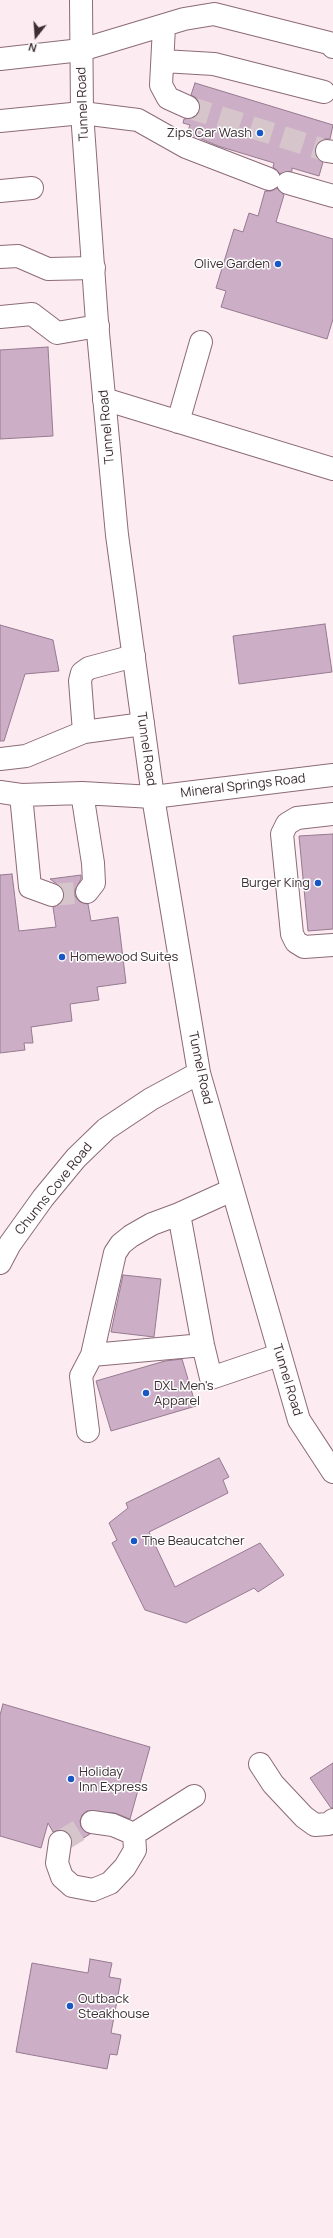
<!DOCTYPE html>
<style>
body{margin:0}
#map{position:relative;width:333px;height:2238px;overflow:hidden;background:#fcecf2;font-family:Manrope,sans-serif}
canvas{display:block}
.north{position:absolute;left:16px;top:16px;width:40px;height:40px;-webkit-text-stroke:3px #fefefe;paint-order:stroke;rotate:197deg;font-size:11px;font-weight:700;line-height:16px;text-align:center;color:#3d2e34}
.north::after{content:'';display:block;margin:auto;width:14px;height:18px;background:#3d2e34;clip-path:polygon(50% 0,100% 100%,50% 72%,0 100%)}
</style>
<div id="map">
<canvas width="333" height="2238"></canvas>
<div class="north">N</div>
</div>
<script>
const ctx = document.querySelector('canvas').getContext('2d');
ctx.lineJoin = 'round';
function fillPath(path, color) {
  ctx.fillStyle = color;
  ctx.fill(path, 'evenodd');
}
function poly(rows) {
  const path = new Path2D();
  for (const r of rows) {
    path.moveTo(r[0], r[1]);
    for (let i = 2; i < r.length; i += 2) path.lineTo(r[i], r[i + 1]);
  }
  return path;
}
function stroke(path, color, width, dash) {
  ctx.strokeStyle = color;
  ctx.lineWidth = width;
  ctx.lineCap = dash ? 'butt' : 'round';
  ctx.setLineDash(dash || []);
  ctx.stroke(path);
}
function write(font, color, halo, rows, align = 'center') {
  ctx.font = font + ' Manrope,sans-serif';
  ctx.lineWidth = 3;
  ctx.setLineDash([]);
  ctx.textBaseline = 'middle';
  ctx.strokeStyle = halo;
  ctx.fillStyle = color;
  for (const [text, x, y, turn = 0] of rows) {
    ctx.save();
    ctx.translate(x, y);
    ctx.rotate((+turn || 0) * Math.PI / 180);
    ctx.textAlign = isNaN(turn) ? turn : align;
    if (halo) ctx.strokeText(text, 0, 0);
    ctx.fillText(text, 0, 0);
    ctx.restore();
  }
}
const building = poly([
 [195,83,333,125,330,139,322,139,315,149,315,156,323,162,319,176,292,168,292,171,280,174,273,167,274,163,218,146,187,133,190,125,183,123,184,119,196,117,200,106,198,99,191,95,195,83],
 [277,188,284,195,276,222,333,239,333,319,327,339,221,307,226,291,216,288,234,229,243,232,249,213,258,216,265,191,271,191,277,188],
 [48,347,53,436,0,439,0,350,48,347],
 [325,624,332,672,239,684,233,636,325,624],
 [0,625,53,640,59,671,25,674,4,741,0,741,0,625],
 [333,834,333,929,308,931,299,836,333,834],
 [12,874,19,931,56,927,53,907,60,904,64,893,61,887,50,879,81,875,81,879,75,890,75,896,80,902,88,904,91,921,118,917,126,983,97,987,99,1000,70,1004,72,1021,31,1027,33,1043,24,1043,25,1050,0,1053,0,875,12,874],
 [123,1275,161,1279,154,1337,111,1332,123,1275],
 [182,1359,196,1406,111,1431,96,1381,165,1361,182,1359],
 [219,1458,229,1477,223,1480,228,1493,149,1532,175,1587,260,1543,284,1575,258,1592,254,1588,186,1623,145,1610,112,1543,117,1540,109,1523,128,1508,126,1503,219,1458],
 [3,1704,150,1747,130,1819,115,1813,87,1811,82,1815,80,1821,81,1827,90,1834,72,1845,72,1838,68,1832,61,1830,53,1832,48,1823,41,1848,0,1836,0,1715,3,1704],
 [333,1763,333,1808,331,1808,310,1778,333,1763],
 [90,1959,112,1963,109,1977,121,1979,111,2033,121,2035,117,2055,110,2054,107,2069,16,2052,32,1963,88,1973,90,1959]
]);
fillPath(building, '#ccaec6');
stroke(building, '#967a90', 1);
stroke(poly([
 [188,107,327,151],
 [52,895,87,892],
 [60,1842,92,1822]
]), '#d6c6cc', 22, [22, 11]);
const minor = poly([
 [164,27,161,85,168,98,188,107],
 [81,50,184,19,214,14,329,43,333,47],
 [163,61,214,64,324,92],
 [82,113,138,120,186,147,269,179],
 [327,151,333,152],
 [288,183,333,196],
 [0,191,32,188],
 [0,257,18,256,48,269,94,268],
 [0,317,32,314,57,333,98,326],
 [104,399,333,469],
 [178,422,201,342],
 [84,732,80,681,82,673,89,668,134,656],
 [0,759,26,756,84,732,143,724],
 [0,792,21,795,82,793,153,797,333,775],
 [82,793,93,863,94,883,87,892],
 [21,795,30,887,52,895],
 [333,814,297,818,287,824,282,834,292,934,296,942,304,947,333,945],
 [232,1190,179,1214,203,1345,211,1378,279,1355],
 [92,1355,203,1345],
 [88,1431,81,1376,92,1355,115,1253,121,1244,131,1236,152,1224,179,1214],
 [260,1764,273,1784,304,1817,315,1825,328,1824,333,1820],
 [134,1834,194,1796],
 [60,1842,57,1863,62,1877,72,1886,93,1890,110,1883,125,1867,135,1850,134,1834,113,1825,92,1822]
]);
const major = poly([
 [81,0,82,113,97,322,117,535,153,797,199,1073,299,1420,333,1472],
 [0,1263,10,1244,43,1198,76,1158,106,1129,151,1099,199,1073]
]);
const highway = poly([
 [0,59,81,50],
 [0,121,82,113]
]);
stroke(minor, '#8c6a78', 24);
stroke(major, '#8c6a78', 24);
stroke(highway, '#8c6a78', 24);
stroke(minor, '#fff', 22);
stroke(major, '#fff', 22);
stroke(highway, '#fff', 22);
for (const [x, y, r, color] of [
 [260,133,4,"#1958c4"],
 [278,264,4,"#1958c4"],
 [318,883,4,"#1958c4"],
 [62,957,4,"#1958c4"],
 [146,1393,4,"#1958c4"],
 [134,1541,4,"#1958c4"],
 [71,1779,4,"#1958c4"],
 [70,2006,4,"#1958c4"]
]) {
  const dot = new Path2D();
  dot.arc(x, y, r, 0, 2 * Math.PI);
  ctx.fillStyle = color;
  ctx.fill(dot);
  stroke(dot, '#fefefe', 1.5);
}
write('13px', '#3d2e34', '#fefefe', [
 ["Tunnel Road",83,104,-92],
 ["Tunnel Road",107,427,-95],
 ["Tunnel Road",146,749,82],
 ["Mineral Springs Road",243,786,-7],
 ["Tunnel Road",200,1068,78],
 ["Chunns Cove Road",54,1189,-51],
 ["Tunnel Road",287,1380,73]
]);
write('13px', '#3d2e34', '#fefefe', [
 ["Zips Car Wash",252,133,"right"],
 ["Olive Garden",270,264,"right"],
 ["Burger King",310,883,"right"],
 ["Homewood Suites",70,957],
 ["DXL Men's",154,1386],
 ["Apparel",154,1401],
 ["The Beaucatcher",142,1541],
 ["Holiday",79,1772],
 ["Inn Express",79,1787],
 ["Outback",78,1999],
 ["Steakhouse",78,2014]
], 'left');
</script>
